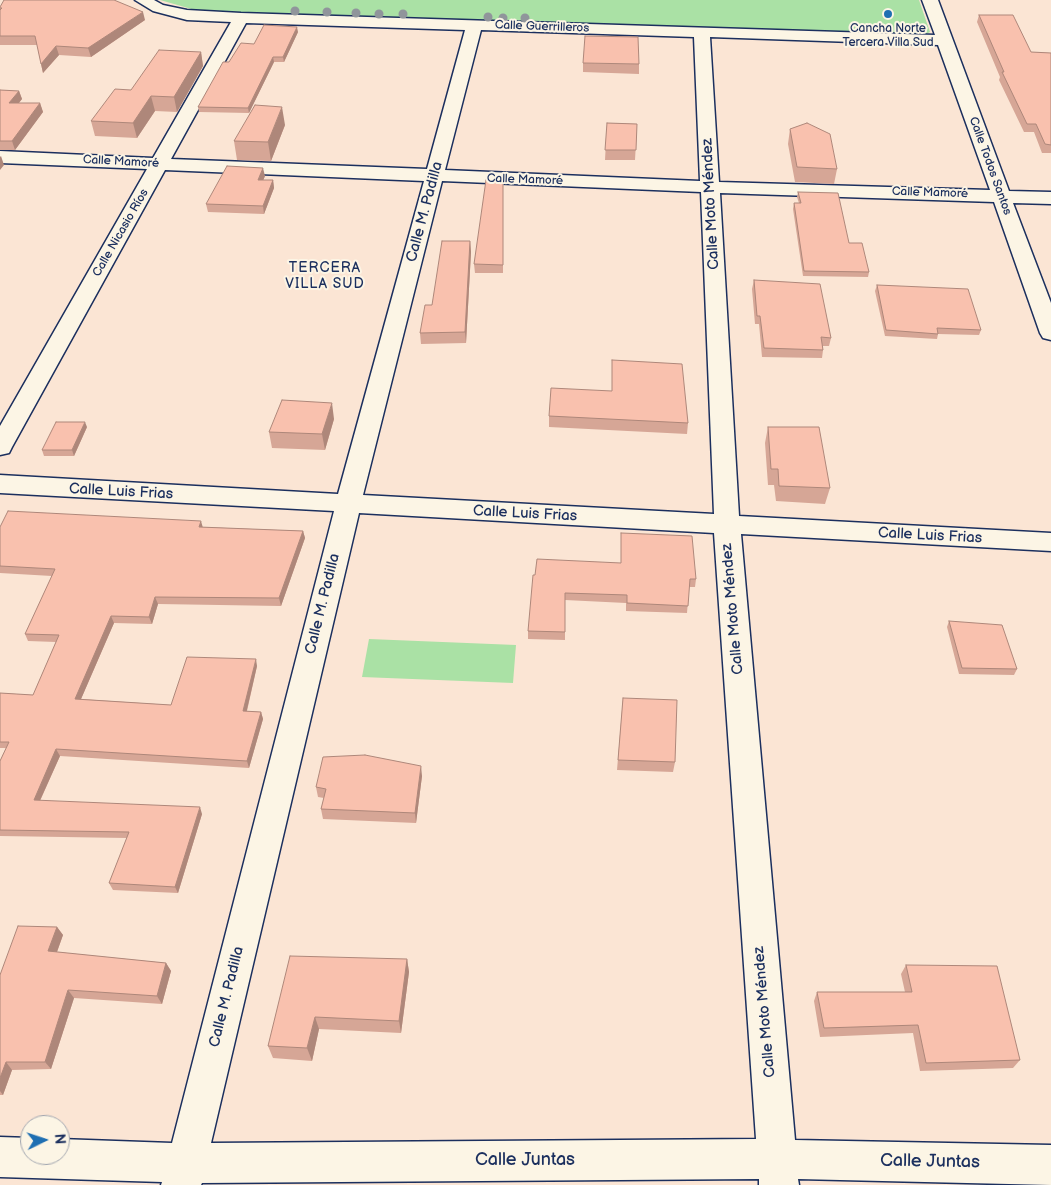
<!DOCTYPE html>
<meta charset="utf-8">
<style>
body{margin:0}
#map{position:relative;width:1051px;height:1185px;overflow:hidden;background:#fbe5d4;font-family:"Balsamiq Sans",sans-serif}
canvas{display:block}
.north{position:absolute;left:20px;top:1115px;width:50px;height:50px;box-sizing:border-box;background:#fcf5e5;border:1px solid #a2a6af;border-radius:50%;rotate:86deg;font-size:14px;font-weight:700;line-height:20px;text-align:center;color:#1b2f5e}
.north::after{content:'';display:block;margin:auto;width:18px;height:22px;background:#1f6fb2;clip-path:polygon(50% 0,100% 100%,50% 72%,0 100%)}
</style>
<div id="map">
<canvas width="1051" height="1185"></canvas>
<div class="north">N</div>
</div>
<script>
const ctx = document.querySelector('canvas').getContext('2d');
ctx.lineJoin = 'round';
function fillPath(path, color) {
  ctx.fillStyle = color;
  ctx.fill(path, 'evenodd');
}
function poly(rows) {
  const path = new Path2D();
  for (const r of rows) {
    path.moveTo(r[0], r[1]);
    for (let i = 2; i < r.length; i += 2) path.lineTo(r[i], r[i + 1]);
  }
  return path;
}
function stroke(path, color, width, dash) {
  ctx.strokeStyle = color;
  ctx.lineWidth = width;
  ctx.lineCap = dash ? 'butt' : 'round';
  ctx.setLineDash(dash || []);
  ctx.stroke(path);
}
function write(font, color, halo, rows, align = 'center') {
  ctx.font = font + ' "Balsamiq Sans",sans-serif';
  ctx.lineWidth = 4;
  ctx.setLineDash([]);
  ctx.textBaseline = 'middle';
  ctx.strokeStyle = halo;
  ctx.fillStyle = color;
  for (const [text, x, y, turn = 0] of rows) {
    ctx.save();
    ctx.translate(x, y);
    ctx.rotate((+turn || 0) * Math.PI / 180);
    ctx.textAlign = isNaN(turn) ? turn : align;
    if (halo) ctx.strokeText(text, 0, 0);
    ctx.fillText(text, 0, 0);
    ctx.restore();
  }
}
fillPath(poly([
 [160,0,919,0,930,32,924,35,218,12,195,10],
 [369,639,516,645,513,683,362,677]
]), '#aae1a5');
const minor = poly([
 [135,0,154,0,163,5,187,10,241,13,935,35,922,0,938,0,1009,191,1051,192,1051,204,1013,203,1051,303,1051,340,1043,338,1040,333,994,202,720,193,739,516,1051,533,1051,551,741,534,795,1140,1051,1145,1051,1185,798,1179,799,1185,759,1185,759,1179,202,1183,201,1185,161,1185,162,1182,0,1177,0,1137,30,1138,30,1155,60,1155,60,1139,172,1143,334,511,0,493,0,475,338,494,424,181,165,170,12,447,9,453,0,455,0,426,147,169,0,163,0,151,153,158,231,22,187,20,153,11,135,0],
 [246,23,465,30,427,169,171,159,246,23],
 [481,30,694,37,700,181,445,170,481,30],
 [710,37,938,45,990,190,719,182,710,37],
 [442,181,701,192,714,514,363,495,442,181],
 [359,513,714,533,756,1139,211,1143,359,513]
]);
stroke(minor, '#1b2f5e', 3);
fillPath(minor, '#fcf5e5');
ctx.fillStyle = '#90959b';
for (const [x, y] of [
 [295,11],
 [327,12],
 [356,13],
 [379,14],
 [403,14],
 [488,17],
 [503,18],
 [525,18]
]) {
  ctx.beginPath();
  ctx.arc(x, y, 4.5, 0, 2 * Math.PI);
  ctx.fill();
}
fillPath(poly([
 [0,7,145,20,91,57,59,55,43,73,37,45,0,45],
 [979,15,1031,52,1051,53,1051,153,1042,153,1034,132,1024,132,999,80,1000,77,977,22],
 [298,32,284,62,274,62,249,113,199,112,198,107,229,62,254,44],
 [201,52,203,66,177,112,155,111,137,138,95,136,91,121,131,90],
 [583,63,639,64,639,74,583,72],
 [0,90,19,91,22,99,19,103,40,103,43,112,15,150,0,150],
 [607,123,637,124,635,160,605,160],
 [285,125,271,161,237,160,234,141],
 [790,129,837,169,834,184,795,182,788,144],
 [265,176,263,180,273,180,274,188,264,214,208,212,206,204],
 [503,181,503,273,475,273,474,264],
 [798,192,849,243,869,272,868,277,803,276,793,209,794,203,799,203,797,197],
 [470,241,471,252,466,343,421,344,420,333,432,305],
 [754,280,831,338,829,346,823,346,823,350,822,358,762,357,759,324,755,324,752,289],
 [877,285,981,330,979,335,938,334,937,339,885,336,875,291],
 [612,360,688,423,687,434,549,427,549,416,612,391],
 [334,419,325,450,272,448,269,432],
 [87,427,74,456,44,456,42,450],
 [768,427,830,488,825,504,776,501,774,485,768,485,765,443],
 [0,527,203,527,303,531,305,538,281,606,158,604,152,624,114,623,81,699,171,705,257,666,247,711,261,712,263,719,249,768,60,756,40,801,202,814,178,893,113,890,109,883,127,838,0,836,0,761,6,748,0,748,0,693,33,695,56,642,28,641,25,634,52,576,0,573],
 [621,533,696,579,695,587,689,587,687,613,626,611,626,603,565,600,565,640,528,639,528,631,535,575,621,563],
 [949,621,1017,669,1014,675,959,674,947,627],
 [623,698,675,762,673,772,617,770],
 [422,776,416,823,323,819,321,809,324,798,318,797,316,787],
 [57,927,63,935,57,952,166,963,171,971,162,1004,74,998,51,1069,12,1070,3,1095,0,1095,0,975],
 [407,959,409,972,401,1033,319,1029,312,1061,273,1058,268,1046],
 [906,965,1020,1060,1013,1068,920,1071,913,1033,820,1037,814,1001,817,992,905,992,901,974]
]), '#d6a696');
fillPath(poly([
 [143,12,145,20,91,57,88,48],
 [297,27,298,32,284,62,283,57],
 [56,46,59,55,43,73,41,64],
 [201,52,203,66,177,112,174,97],
 [273,57,274,62,249,113,248,108],
 [19,91,22,99,12,111,9,103],
 [151,96,155,111,137,138,133,123],
 [40,103,43,112,15,150,12,141],
 [282,107,285,125,271,161,268,142],
 [1,156,4,165,0,170,0,157],
 [263,168,265,176,260,188,258,180],
 [273,180,274,188,264,214,263,206],
 [470,241,471,252,466,343,465,332],
 [332,403,334,419,325,450,322,434],
 [85,422,87,427,74,456,72,450],
 [201,521,203,528,199,527],
 [303,531,305,538,281,606,279,598],
 [155,597,158,604,152,624,149,617],
 [111,616,114,623,78,706,75,699],
 [256,659,257,666,245,718,243,711],
 [261,712,263,719,249,768,247,761],
 [56,749,60,756,37,807,34,800],
 [421,766,422,776,416,823,415,813],
 [200,807,202,814,178,893,175,887],
 [57,927,63,935,54,960,48,951],
 [407,959,409,972,401,1033,399,1021],
 [166,963,171,971,162,1004,157,996],
 [68,990,74,998,51,1069,45,1062],
 [315,1017,319,1029,312,1061,307,1048],
 [6,1062,12,1070,3,1095,0,1091,0,1078]
]), '#ae877a');
const building = poly([
 [4,0,114,0,143,12,88,48,56,46,41,64,35,36,0,36,0,10,2,8,0,8,0,7,4,0],
 [979,15,1013,15,1031,52,1051,53,1051,145,1045,144,1036,124,1027,124,1002,72,1004,72,979,15],
 [264,25,297,27,283,57,273,57,248,108,198,107,223,62,229,62,241,43,254,44,264,25],
 [585,36,638,37,639,64,583,63,585,36],
 [159,50,201,52,174,97,151,96,133,123,91,121,115,89,131,90,159,50],
 [0,90,19,91,9,103,40,103,12,141,0,141,0,90],
 [255,105,282,107,268,142,234,141,255,105],
 [607,123,637,124,636,150,605,150,607,123],
 [807,123,830,134,837,169,797,167,790,129,807,123],
 [227,166,263,168,258,180,273,180,263,206,206,204,227,166],
 [486,180,503,181,503,265,474,264,486,180],
 [798,192,838,193,849,243,862,243,869,272,804,271,794,203,801,203,798,192],
 [442,241,470,241,465,332,420,333,425,305,432,305,442,241],
 [754,280,820,284,831,338,821,337,823,350,764,348,760,316,757,316,754,280],
 [877,285,968,289,981,330,937,328,938,334,886,330,877,285],
 [612,360,682,364,688,423,549,416,551,388,612,391,612,360],
 [282,400,332,403,322,434,269,432,282,400],
 [56,422,85,422,72,450,42,450,56,422],
 [768,427,819,427,830,488,779,486,778,469,771,469,768,427],
 [8,511,201,521,199,527,303,531,279,598,155,597,149,617,111,616,75,699,171,705,187,657,256,659,243,711,261,712,247,761,56,749,34,800,200,807,175,887,109,883,129,832,0,830,0,761,9,742,0,742,0,693,33,695,59,635,25,634,55,569,0,566,0,527,8,511],
 [621,533,692,536,696,579,690,579,688,606,627,603,627,595,565,593,565,632,528,631,533,575,535,575,537,559,621,563,621,533],
 [949,621,1002,625,1017,669,962,668,949,621],
 [623,698,677,700,675,762,618,760,623,698],
 [365,755,421,766,415,813,321,809,326,789,316,787,323,757,365,755],
 [18,926,57,927,48,951,166,963,157,996,68,990,45,1062,6,1062,0,1078,0,975,18,926],
 [290,956,407,959,399,1021,315,1017,307,1048,268,1046,290,956],
 [906,965,997,966,1020,1060,926,1063,918,1025,824,1028,817,992,912,992,906,965]
]);
fillPath(building, '#f9c1ae');
stroke(building, '#ae877a', 1);
for (const [x, y, r, color] of [
 [888,14,5,"#1f6fb2"]
]) {
  const dot = new Path2D();
  dot.arc(x, y, r, 0, 2 * Math.PI);
  ctx.fillStyle = color;
  ctx.fill(dot);
  stroke(dot, '#fcf5e5', 2);
}
write('12px', '#1b2f5e', '#fcf5e5', [
 ["Calle Guerrilleros",542,27,2],
 ["Calle Mamoré",121,162,3],
 ["Calle Todos Santos",990,166,70],
 ["Calle Mamoré",525,180,2],
 ["Calle Mamoré",930,193,2],
 ["Calle Nicasio Ríos",121,233,-60]
]);
write('12px', '#1b2f5e', '#fcf5e5', [
 ["Cancha Norte",888,29],
 ["Tercera Villa Sud",888,43]
]);
ctx.letterSpacing = '1px';
write('14px', '#1b2f5e', '#fcf5e5', [
 ["TERCERA",325,268],
 ["VILLA SUD",325,284]
]);
ctx.letterSpacing = '0px';
write('15px', '#1b2f5e', '#fcf5e5', [
 ["Calle Moto Méndez",711,204,-93],
 ["Calle M. Padilla",425,212,-75],
 ["Calle Luis Frias",121,492,3],
 ["Calle Luis Frias",525,514,3],
 ["Calle Luis Frias",930,536,3],
 ["Calle M. Padilla",323,604,-76],
 ["Calle Moto Méndez",733,609,-95],
 ["Calle M. Padilla",227,997,-76],
 ["Calle Moto Méndez",765,1012,-95]
]);
write('18px', '#1b2f5e', '#fcf5e5', [
 ["Calle Juntas",525,1160],
 ["Calle Juntas",930,1162,1]
]);
</script>
